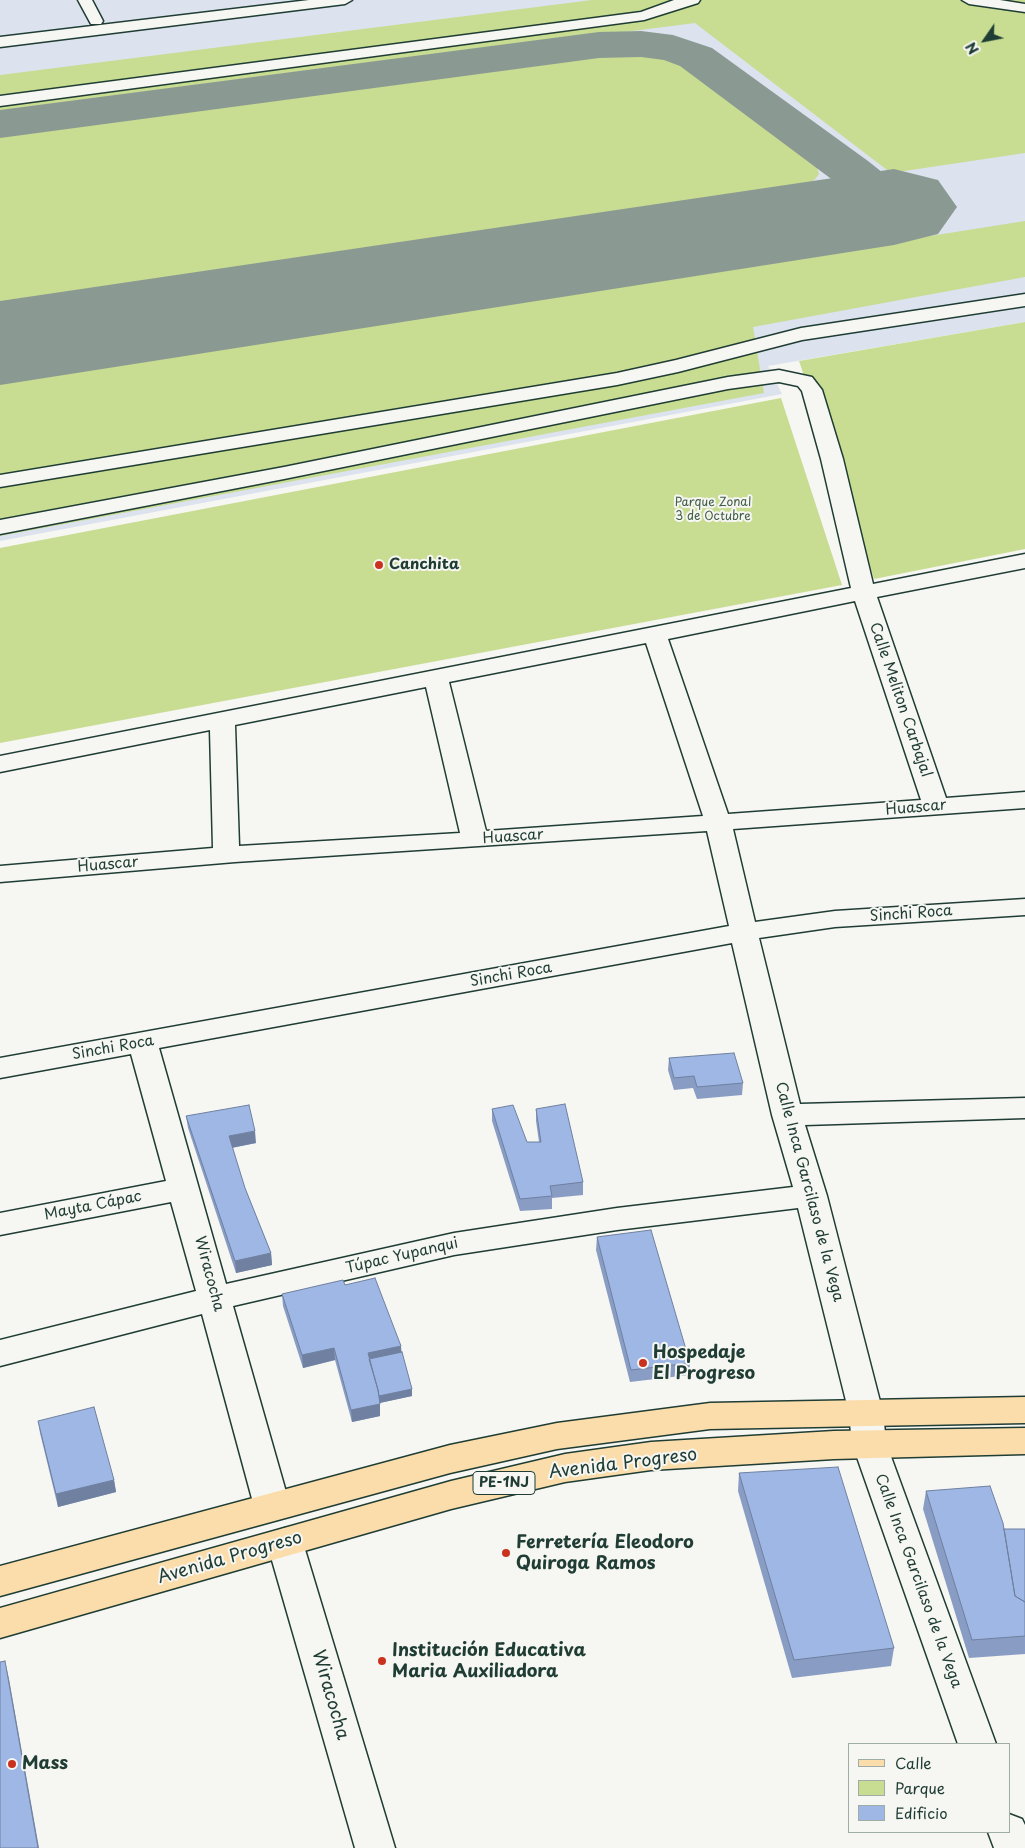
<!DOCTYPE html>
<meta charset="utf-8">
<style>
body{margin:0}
#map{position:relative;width:1025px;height:1848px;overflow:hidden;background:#f6f6f2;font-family:"Playpen Sans",sans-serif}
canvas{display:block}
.legend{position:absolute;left:848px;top:1743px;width:162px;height:90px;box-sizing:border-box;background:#f6f6f2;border:1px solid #a0aca6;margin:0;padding:6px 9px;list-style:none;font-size:15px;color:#1f3d34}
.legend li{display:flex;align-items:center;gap:10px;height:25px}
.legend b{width:25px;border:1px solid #a0aca6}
.north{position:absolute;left:960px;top:15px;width:50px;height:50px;-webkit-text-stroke:4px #f6f6f2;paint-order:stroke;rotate:237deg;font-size:14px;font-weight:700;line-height:20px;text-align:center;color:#1f3d34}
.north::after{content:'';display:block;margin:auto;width:18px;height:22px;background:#1f3d34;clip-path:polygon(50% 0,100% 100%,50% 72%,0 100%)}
</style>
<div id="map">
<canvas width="1025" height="1848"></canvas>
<ul class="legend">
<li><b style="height:6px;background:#fbddab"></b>Calle</li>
<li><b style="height:14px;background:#c8dc92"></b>Parque</li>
<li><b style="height:14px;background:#9fb7e4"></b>Edificio</li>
</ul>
<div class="north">N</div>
</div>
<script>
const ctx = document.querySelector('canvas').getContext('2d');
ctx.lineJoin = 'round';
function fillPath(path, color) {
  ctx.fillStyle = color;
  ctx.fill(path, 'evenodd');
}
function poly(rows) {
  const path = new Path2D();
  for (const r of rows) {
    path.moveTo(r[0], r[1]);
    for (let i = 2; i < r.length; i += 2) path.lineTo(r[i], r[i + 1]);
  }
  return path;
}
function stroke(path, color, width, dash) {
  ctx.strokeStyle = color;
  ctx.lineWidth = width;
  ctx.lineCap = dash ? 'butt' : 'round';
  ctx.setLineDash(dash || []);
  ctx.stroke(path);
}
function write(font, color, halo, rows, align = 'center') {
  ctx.font = font + ' "Playpen Sans",sans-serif';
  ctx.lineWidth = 4;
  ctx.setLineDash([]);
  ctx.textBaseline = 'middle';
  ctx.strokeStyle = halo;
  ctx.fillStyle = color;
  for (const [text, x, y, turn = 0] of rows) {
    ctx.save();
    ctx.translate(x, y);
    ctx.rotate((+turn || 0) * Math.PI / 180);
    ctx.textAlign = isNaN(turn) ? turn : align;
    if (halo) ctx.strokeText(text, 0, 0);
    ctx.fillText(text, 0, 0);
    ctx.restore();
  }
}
fillPath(poly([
 [0,0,1025,0,1025,322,768,366,782,394,0,541]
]), '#dce3ee');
fillPath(poly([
 [592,0,1025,0,1025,153,891,173,695,23,0,112,0,75],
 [623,52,644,53,677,60,694,70,817,168,819,174,816,178,805,189,775,198,0,315,0,134],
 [1025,221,1025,277,753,327,764,393,0,536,0,383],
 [1025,322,1025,549,874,579,799,361],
 [781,398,842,585,0,743,0,548]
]), '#c8dc92');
fillPath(poly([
 [641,31,673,35,712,48,868,161,912,196,919,207,912,218,894,222,876,218,834,181,680,66,664,60,641,57,599,58,0,138,0,110,599,32,641,31]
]), '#8a9a93');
fillPath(poly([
 [894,169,938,180,957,207,938,234,894,245,0,385,0,301,894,169]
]), '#8a9a93');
const minor = poly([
 [78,0,92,0,103,21,101,24,91,24,78,0],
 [309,0,352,0,345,4,0,47,0,37,309,0],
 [674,0,700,0,698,3,644,20,0,106,0,96,641,12,674,0],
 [962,0,1000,0,1025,4,1025,12,969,4,962,0],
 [1025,294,1025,306,802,340,678,372,617,385,0,487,0,475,617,373,676,360,801,328,1025,294],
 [779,370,812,377,822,390,843,459,873,584,1025,554,1025,568,877,597,946,798,1025,792,1025,808,733,829,755,922,835,911,1025,899,1025,915,835,927,759,938,800,1104,1025,1098,1025,1118,805,1125,827,1196,883,1413,886,1443,996,1744,958,1744,852,1443,849,1413,798,1208,617,1230,454,1255,233,1306,290,1506,285,1516,272,1520,259,1516,254,1506,202,1314,0,1366,0,1340,196,1291,171,1202,0,1235,0,1213,166,1181,131,1054,0,1078,0,1058,729,926,707,831,235,862,0,882,0,866,213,848,210,730,0,772,0,756,851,588,821,459,802,391,798,386,779,382,728,389,284,479,0,534,0,520,284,467,728,377,779,370],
 [855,601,921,800,728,814,668,639,855,601],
 [646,643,703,816,486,831,449,682,646,643],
 [426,687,460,833,239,846,235,725,426,687],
 [732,943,772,1115,793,1187,617,1208,454,1233,226,1284,159,1048,732,943],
 [285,1528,298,1533,303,1543,395,1848,355,1848,267,1543,272,1533,285,1528],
 [1009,1814,1022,1819,1025,1825,1025,1848,994,1848,988,1832,1009,1832,1009,1814]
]);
const major = poly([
 [1025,1397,1025,1423,710,1429,557,1449,450,1473,0,1596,0,1566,450,1445,557,1423,710,1403,1025,1397],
 [1025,1428,1025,1454,834,1459,651,1470,565,1482,451,1509,0,1638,0,1608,451,1481,565,1454,651,1442,834,1431,1025,1428]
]);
stroke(minor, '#1f3d34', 3);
stroke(major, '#1f3d34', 3);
fillPath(minor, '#f6f6f2');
fillPath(major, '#fbddab');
fillPath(poly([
 [669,1058,743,1083,742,1095,697,1099,693,1088,674,1090,668,1070],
 [492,1109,527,1142,539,1142,536,1121,536,1109,583,1182,583,1195,552,1198,552,1209,520,1211,492,1121],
 [186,1116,256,1143,232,1148,245,1188,271,1253,272,1265,236,1273,188,1128],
 [597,1237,690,1363,689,1375,630,1382,596,1250],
 [345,1285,402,1352,412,1396,380,1403,380,1416,352,1422,335,1360,303,1368,283,1306,282,1294],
 [38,1421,114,1480,116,1492,58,1507,40,1433],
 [739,1473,894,1648,891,1666,792,1678,738,1491],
 [926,1491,1004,1529,1025,1529,1025,1654,969,1658,923,1509]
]), '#899dc4');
fillPath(poly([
 [255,1131,256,1143,230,1148,229,1136],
 [271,1253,272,1265,236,1273,235,1261],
 [401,1346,402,1358,370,1365,368,1353],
 [334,1348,335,1360,303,1368,302,1355],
 [412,1389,412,1396,379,1403,379,1396],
 [380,1404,380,1416,352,1422,351,1410],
 [114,1480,116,1492,58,1507,56,1494],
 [5,1661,9,1679,39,1848,38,1848]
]), '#6f80a0');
const building = poly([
 [734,1053,743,1083,697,1087,694,1076,674,1078,669,1058,734,1053],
 [565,1104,583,1182,550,1186,552,1196,520,1199,492,1109,513,1105,527,1142,541,1142,536,1109,565,1104],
 [249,1105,255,1131,229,1136,245,1188,271,1253,235,1261,186,1116,249,1105],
 [651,1230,690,1363,631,1370,597,1237,651,1230],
 [375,1278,401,1346,368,1353,378,1390,380,1404,351,1410,334,1348,302,1355,282,1294,343,1280,345,1285,375,1278],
 [402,1352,412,1389,379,1396,378,1390,369,1359,402,1352],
 [94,1407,114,1480,56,1494,38,1421,94,1407],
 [838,1467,894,1648,794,1660,739,1473,838,1467],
 [990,1486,1003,1523,1015,1596,1025,1602,1025,1636,972,1640,926,1491,990,1486],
 [1004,1529,1025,1529,1025,1602,1015,1596,1004,1529],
 [5,1661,38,1848,0,1848,0,1662,5,1661]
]);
fillPath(building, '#9fb7e4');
stroke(building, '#6f80a0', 1);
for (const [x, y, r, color] of [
 [379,565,5,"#c8321e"],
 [643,1363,5,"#c8321e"],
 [506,1553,5,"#c8321e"],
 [382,1661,5,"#c8321e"],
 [12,1764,5,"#c8321e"]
]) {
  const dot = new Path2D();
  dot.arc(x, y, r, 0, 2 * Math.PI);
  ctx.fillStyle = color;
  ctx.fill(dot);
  stroke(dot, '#f6f6f2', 2);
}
write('12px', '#415d47', '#f6f6f2', [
 ["Parque Zonal",713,503],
 ["3 de Octubre",713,517]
]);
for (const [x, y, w] of [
 [504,1483,62]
]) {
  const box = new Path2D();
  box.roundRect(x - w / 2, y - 11.5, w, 23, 4);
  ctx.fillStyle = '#f6f6f2';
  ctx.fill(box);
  stroke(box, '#1f3d34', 1);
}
write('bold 14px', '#1f3d34', null, [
 ["PE-1NJ",504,1483]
]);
write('bold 15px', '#1f3d34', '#f6f6f2', [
 ["Canchita",389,565]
], 'left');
write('15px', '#1f3d34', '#f6f6f2', [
 ["Calle Meliton Carbajal",900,700,71],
 ["Huascar",916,808,-5],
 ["Huascar",513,837,-4],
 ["Huascar",108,865,-5],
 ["Sinchi Roca",911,914,-4],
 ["Sinchi Roca",511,975,-10],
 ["Sinchi Roca",113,1048,-10],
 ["Calle Inca Garcilaso de la Vega",809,1192,75],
 ["Mayta Cápac",93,1206,-11],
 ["Túpac Yupanqui",402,1256,-13],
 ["Wiracocha",209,1274,75],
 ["Calle Inca Garcilaso de la Vega",918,1581,70]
]);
write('bold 18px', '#1f3d34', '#f6f6f2', [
 ["Hospedaje",653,1353],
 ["El Progreso",653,1374],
 ["Ferretería Eleodoro",516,1543],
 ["Quiroga Ramos",516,1564],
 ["Institución Educativa",392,1651],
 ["Maria Auxiliadora",392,1672],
 ["Mass",22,1764]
], 'left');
write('18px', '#1f3d34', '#f6f6f2', [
 ["Avenida Progreso",623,1464,-7],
 ["Avenida Progreso",230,1558,-16],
 ["Wiracocha",330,1695,74]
]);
</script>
